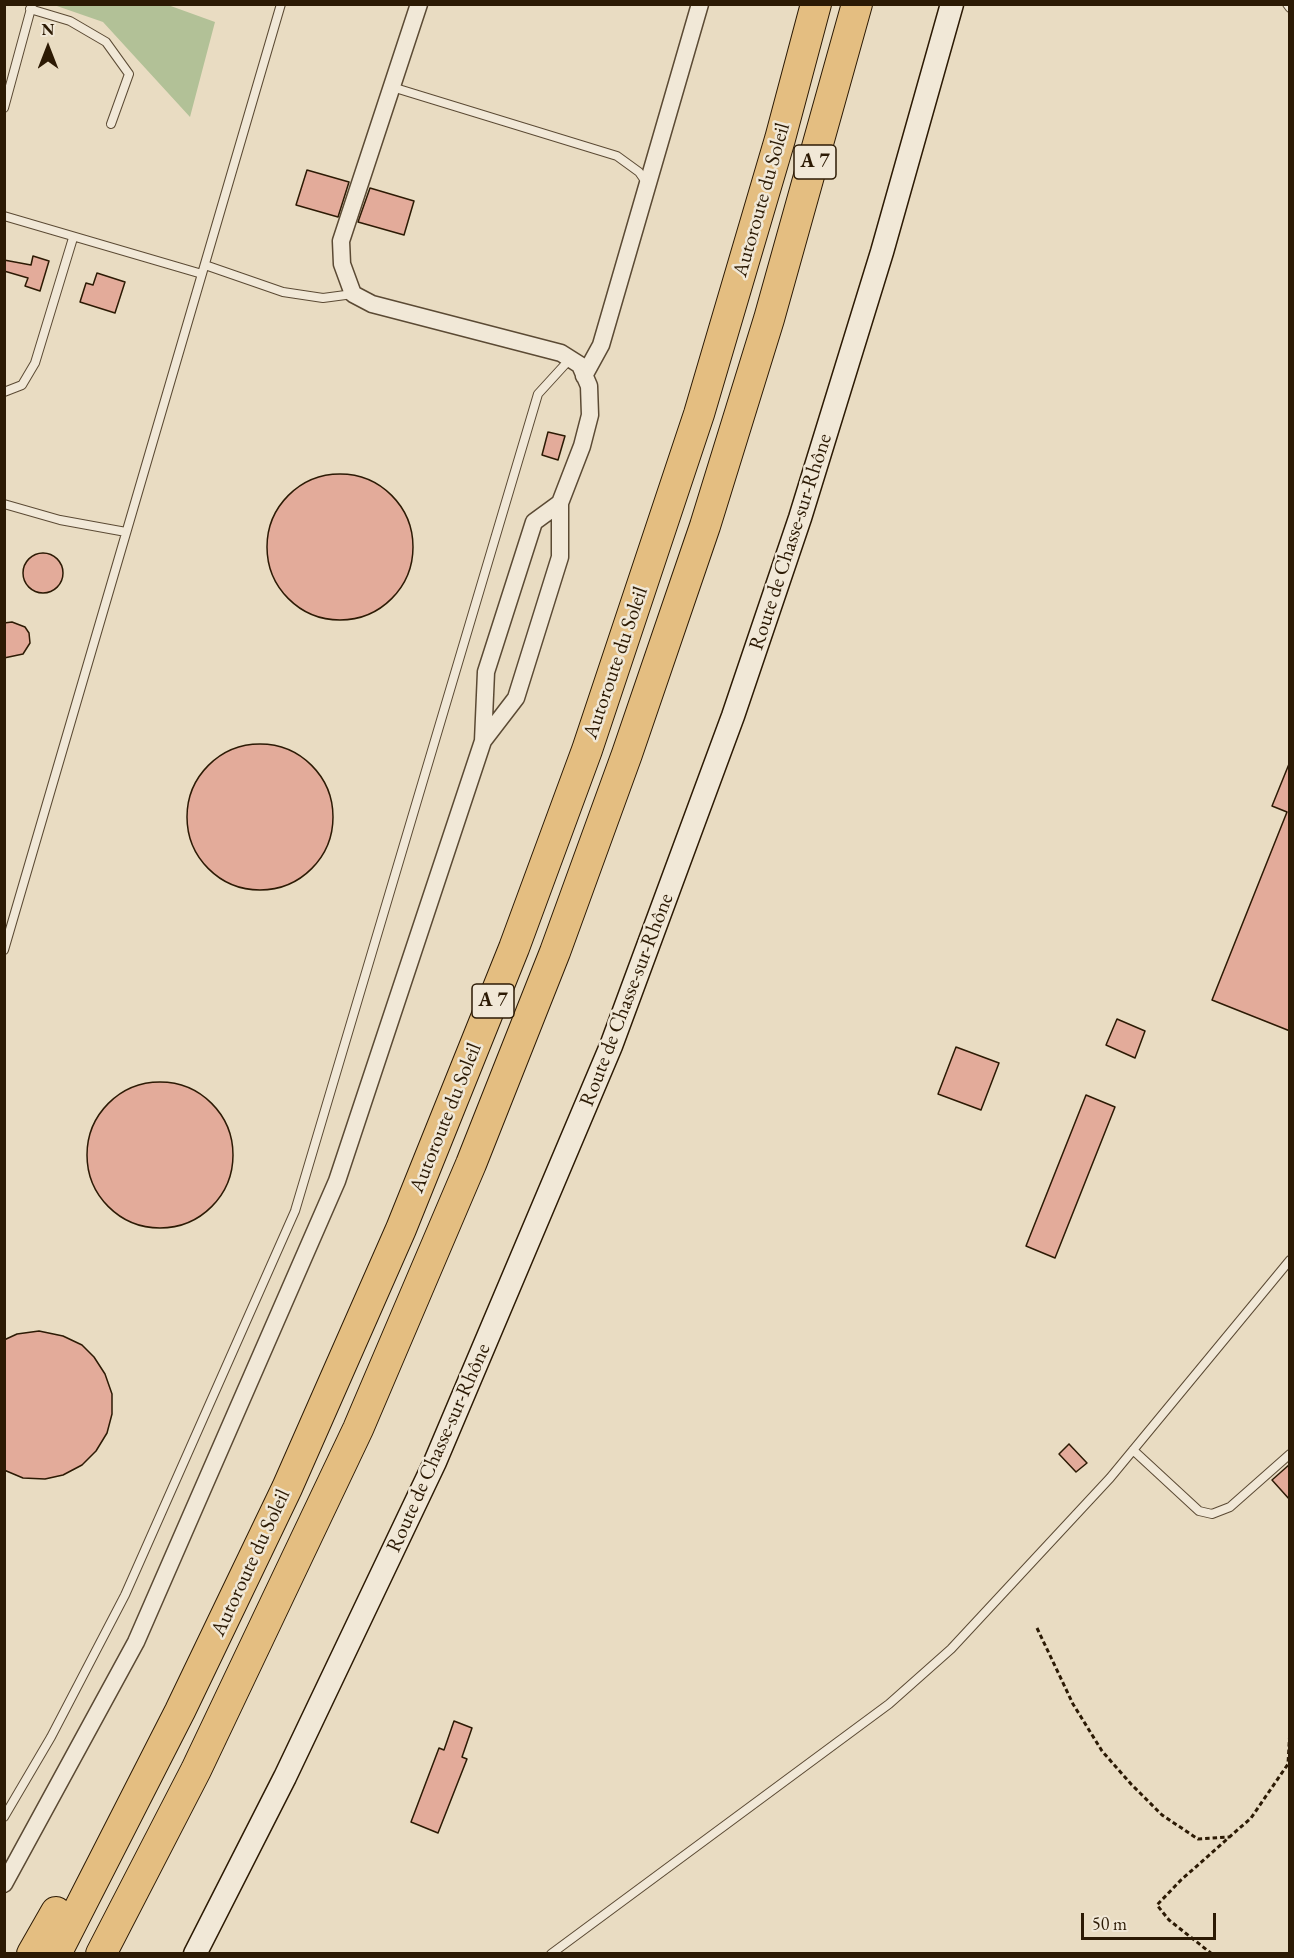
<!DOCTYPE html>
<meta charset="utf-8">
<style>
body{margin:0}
#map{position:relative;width:1294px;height:1958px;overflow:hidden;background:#e9dcc2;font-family:"EB Garamond",serif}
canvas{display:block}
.frame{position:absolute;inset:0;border:6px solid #2c1a04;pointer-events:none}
.north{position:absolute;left:18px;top:18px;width:60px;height:60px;-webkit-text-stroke:4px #f1e8d7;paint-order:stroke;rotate:0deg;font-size:16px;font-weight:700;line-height:24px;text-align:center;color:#2c1a04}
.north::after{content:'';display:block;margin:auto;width:21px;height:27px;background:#2c1a04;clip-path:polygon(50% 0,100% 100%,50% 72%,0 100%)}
.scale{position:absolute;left:1081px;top:1913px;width:135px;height:27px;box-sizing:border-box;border:3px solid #2c1a04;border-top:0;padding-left:8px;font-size:18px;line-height:21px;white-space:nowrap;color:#2c1a04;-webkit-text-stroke:4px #f1e8d7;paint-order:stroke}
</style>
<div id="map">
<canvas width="1294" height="1958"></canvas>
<div class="frame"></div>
<div class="north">N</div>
<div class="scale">50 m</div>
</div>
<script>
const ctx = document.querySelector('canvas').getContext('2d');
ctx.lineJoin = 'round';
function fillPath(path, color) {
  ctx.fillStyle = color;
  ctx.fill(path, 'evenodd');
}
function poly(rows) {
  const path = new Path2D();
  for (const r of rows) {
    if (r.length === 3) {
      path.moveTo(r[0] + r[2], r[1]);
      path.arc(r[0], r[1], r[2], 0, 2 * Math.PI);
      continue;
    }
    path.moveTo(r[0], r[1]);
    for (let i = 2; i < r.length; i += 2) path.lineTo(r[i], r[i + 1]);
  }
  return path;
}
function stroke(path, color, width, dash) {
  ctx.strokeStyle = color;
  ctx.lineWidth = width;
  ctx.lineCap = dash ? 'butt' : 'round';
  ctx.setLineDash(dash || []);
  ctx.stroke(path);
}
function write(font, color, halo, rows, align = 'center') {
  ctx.font = font + ' "EB Garamond",serif';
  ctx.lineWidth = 5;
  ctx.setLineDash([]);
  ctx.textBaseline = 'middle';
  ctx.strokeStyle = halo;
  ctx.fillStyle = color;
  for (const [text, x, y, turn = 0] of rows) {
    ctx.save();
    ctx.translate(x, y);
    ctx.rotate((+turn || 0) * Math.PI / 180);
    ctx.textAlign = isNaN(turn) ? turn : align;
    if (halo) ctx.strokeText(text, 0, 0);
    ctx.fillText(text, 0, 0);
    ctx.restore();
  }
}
fillPath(poly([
 [54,5,168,5,215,22,190,117,103,22]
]), '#b2c197');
const building = poly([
 [307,170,349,182,338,217,296,205,307,170],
 [370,188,414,201,404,235,358,222,370,188],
 [33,256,49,261,40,291,25,286,28,278,4,271,4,260,31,265,33,256],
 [97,273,125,282,115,313,80,302,86,283,93,285,97,273],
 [548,432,565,436,558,460,542,455,548,432],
 [340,547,73],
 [43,573,20],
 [12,622,25,627,29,633,30,643,23,654,4,658,4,623,12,622],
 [260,817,73],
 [1289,764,1290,764,1290,1031,1212,1000,1287,812,1272,806,1289,764],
 [1117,1019,1145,1031,1135,1058,1106,1045,1117,1019],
 [956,1047,999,1063,981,1110,938,1094,956,1047],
 [160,1155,73],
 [1086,1095,1115,1107,1055,1258,1026,1246,1086,1095],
 [39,1331,63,1336,82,1345,94,1357,105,1374,112,1394,112,1414,107,1433,96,1451,82,1465,63,1475,45,1479,23,1478,4,1470,4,1340,17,1334,39,1331],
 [1069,1444,1087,1463,1076,1472,1059,1454,1069,1444],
 [1290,1464,1290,1500,1272,1480,1290,1464],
 [454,1721,472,1728,462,1757,467,1759,438,1833,411,1822,439,1748,444,1750,454,1721]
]);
fillPath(building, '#e3ab9a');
stroke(building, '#2c1a04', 1.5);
const lane = poly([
 [1287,4,1290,8],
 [30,9,70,21,106,42,129,74,111,124],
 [392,87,617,156,639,172,648,185],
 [4,108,32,5],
 [4,216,202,274],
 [205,265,283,292,323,298,353,294],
 [4,392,22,385,35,363,73,238],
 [4,504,60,520,126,532],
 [4,950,281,4],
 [1133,1450,1199,1511,1212,1514,1230,1507,1290,1454],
 [4,1817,51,1737,125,1595,295,1211,538,394,570,359],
 [551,1954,889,1704,951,1649,1110,1478,1290,1260]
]);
const street = poly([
 [584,376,601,345,700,4],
 [483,741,486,672,534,522,560,503],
 [4,1884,136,1642,337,1181,483,741,516,698,560,557,560,503,582,446,590,415,589,386,580,365,561,353,372,304,353,294,342,264,341,241,419,4]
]);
const secondary = poly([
 [195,1954,285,1777,435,1462,611,1046,733,716,800,518,882,252,952,4]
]);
const highway = poly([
 [32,1954,56,1912],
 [56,1954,180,1711,287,1488,401,1229,514,948,587,750,699,414,780,139,816,4],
 [101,1954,196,1770,358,1429,471,1164,555,952,627,754,705,526,769,319,857,4]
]);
stroke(lane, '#5b4a34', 10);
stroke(street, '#5b4a34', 19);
stroke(secondary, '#2c1a04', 25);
stroke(highway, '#2c1a04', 32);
stroke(poly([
 [1037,1628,1073,1704,1102,1751,1131,1784,1162,1815,1198,1839,1229,1837],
 [1212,1954,1169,1920,1157,1905,1181,1880,1251,1818,1288,1764,1290,1729]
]), '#2c1a04', 3, [4.5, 3]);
stroke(lane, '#f1e8d7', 8);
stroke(street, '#f1e8d7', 16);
stroke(secondary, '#f1e8d7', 22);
stroke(highway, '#e4be81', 30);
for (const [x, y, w] of [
 [815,162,42],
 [493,1001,42]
]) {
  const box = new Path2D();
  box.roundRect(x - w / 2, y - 17, w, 34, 4.5);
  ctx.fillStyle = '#f1e8d7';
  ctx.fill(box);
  stroke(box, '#2c1a04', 1.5);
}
write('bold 20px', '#2c1a04', null, [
 ["A 7",815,162],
 ["A 7",493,1001]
]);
write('21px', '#2c1a04', '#f1e8d7', [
 ["Autoroute du Soleil",762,200,-74],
 ["Route de Chasse-sur-Rhône",791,542,-72],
 ["Autoroute du Soleil",616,663,-71],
 ["Route de Chasse-sur-Rhône",627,1000,-69],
 ["Autoroute du Soleil",446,1118,-68],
 ["Route de Chasse-sur-Rhône",439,1448,-66],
 ["Autoroute du Soleil",251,1563,-65]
]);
</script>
